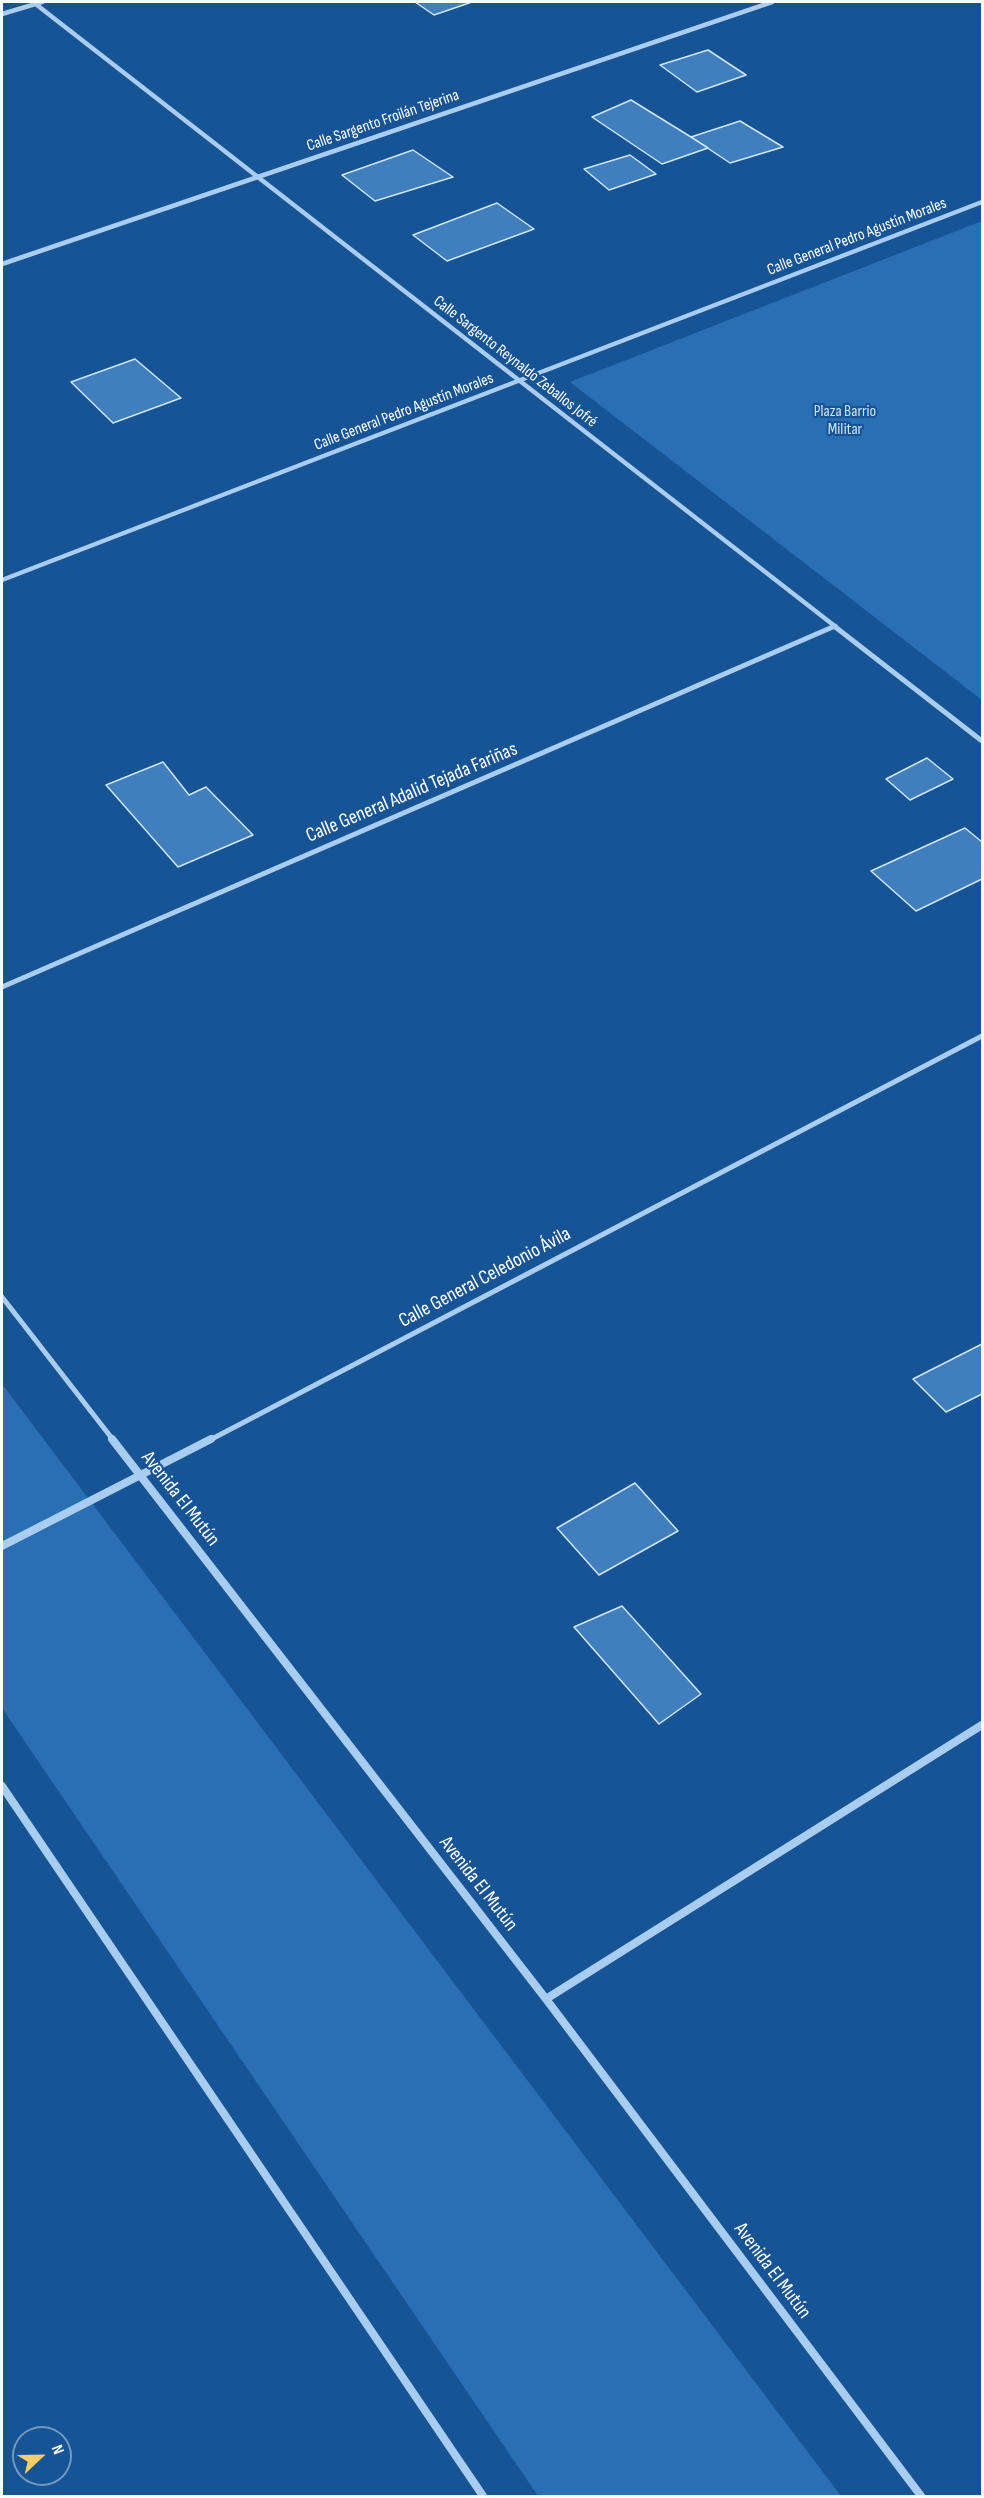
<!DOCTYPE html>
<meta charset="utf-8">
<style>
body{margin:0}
#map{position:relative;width:984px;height:2498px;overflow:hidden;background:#175495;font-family:"Sofia Sans Condensed",sans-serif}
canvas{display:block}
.frame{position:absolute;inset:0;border:3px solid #fff;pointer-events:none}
.north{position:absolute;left:12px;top:2426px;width:60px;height:60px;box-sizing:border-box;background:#175495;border:2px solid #7498bf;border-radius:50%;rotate:68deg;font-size:16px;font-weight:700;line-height:24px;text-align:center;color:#fff}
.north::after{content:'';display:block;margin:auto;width:21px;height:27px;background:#ffcc68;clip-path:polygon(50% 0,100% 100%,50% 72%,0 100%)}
</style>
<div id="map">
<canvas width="984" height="2498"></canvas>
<div class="frame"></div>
<div class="north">N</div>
</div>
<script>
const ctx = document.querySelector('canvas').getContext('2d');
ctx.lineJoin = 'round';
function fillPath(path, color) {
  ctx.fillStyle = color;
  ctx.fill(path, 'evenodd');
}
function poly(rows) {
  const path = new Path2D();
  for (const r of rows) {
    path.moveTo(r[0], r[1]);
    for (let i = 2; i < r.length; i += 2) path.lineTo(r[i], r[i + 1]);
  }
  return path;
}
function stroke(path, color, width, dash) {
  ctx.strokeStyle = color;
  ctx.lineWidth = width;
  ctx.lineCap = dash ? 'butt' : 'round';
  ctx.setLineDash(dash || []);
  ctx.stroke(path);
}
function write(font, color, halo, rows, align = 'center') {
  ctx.font = font + ' "Sofia Sans Condensed",sans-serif';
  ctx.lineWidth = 4.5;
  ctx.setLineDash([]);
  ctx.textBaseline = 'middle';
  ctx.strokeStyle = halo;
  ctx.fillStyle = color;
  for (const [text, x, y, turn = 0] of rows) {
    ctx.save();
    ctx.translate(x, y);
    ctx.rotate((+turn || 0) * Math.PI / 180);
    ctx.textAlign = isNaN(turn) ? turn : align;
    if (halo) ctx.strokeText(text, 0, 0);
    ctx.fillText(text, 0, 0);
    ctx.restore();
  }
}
fillPath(poly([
 [982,221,982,700,570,382],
 [2,1384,841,2496,538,2496,2,1708]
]), '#2a6fb4');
const building = poly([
 [415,2,472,2,434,15,415,2],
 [708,50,746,75,697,92,660,65,708,50],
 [631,100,691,137,708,148,662,164,592,117,631,100],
 [740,121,783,147,730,163,691,137,740,121],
 [413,150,453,177,375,201,342,175,413,150],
 [630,155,656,174,609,190,584,169,630,155],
 [497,203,534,229,447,261,413,235,497,203],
 [135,359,181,398,113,423,71,382,135,359],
 [927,758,953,779,910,800,886,779,927,758],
 [163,762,189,795,206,787,253,835,178,867,106,785,163,762],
 [965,828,982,842,982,879,916,911,871,871,965,828],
 [982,1344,982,1394,946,1412,913,1379,982,1344],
 [635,1483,678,1531,599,1575,557,1528,635,1483],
 [622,1606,701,1694,659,1724,574,1627,622,1606]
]);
fillPath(building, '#407ebd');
stroke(building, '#d0e6fc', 1.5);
stroke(poly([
 [33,2,836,627],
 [2,14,42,2],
 [2,264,772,2],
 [2,580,982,202],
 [833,627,835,626]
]), '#a8cdf1', 4.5);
stroke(poly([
 [834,626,982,741],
 [2,987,835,626],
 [2,1297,114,1441],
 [208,1441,982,1036]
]), '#a8cdf1', 5);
stroke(poly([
 [112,1439,546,1999,921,2496],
 [2,1546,211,1439],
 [2,1786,483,2496],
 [546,1999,982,1725]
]), '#a8cdf1', 8);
write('16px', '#fff', '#175495', [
 ["Calle Sargento Froilán Tejerina",383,121,-19],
 ["Calle General Pedro Agustín Morales",857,237,-21],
 ["Calle Sargento Reynaldo Zeballos Jofré",515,362,38],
 ["Calle General Pedro Agustín Morales",404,412,-21]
]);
write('16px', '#d0e6fc', '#175495', [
 ["Plaza Barrio",845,412],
 ["Militar",845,430]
]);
write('20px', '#fff', '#175495', [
 ["Calle General Adalid Tejada Fariñas",412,793,-23],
 ["Calle General Celedonio Ávila",485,1278,-28],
 ["Avenida El Mutún",180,1499,52],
 ["Avenida El Mutún",478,1884,52],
 ["Avenida El Mutún",772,2271,53]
]);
</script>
